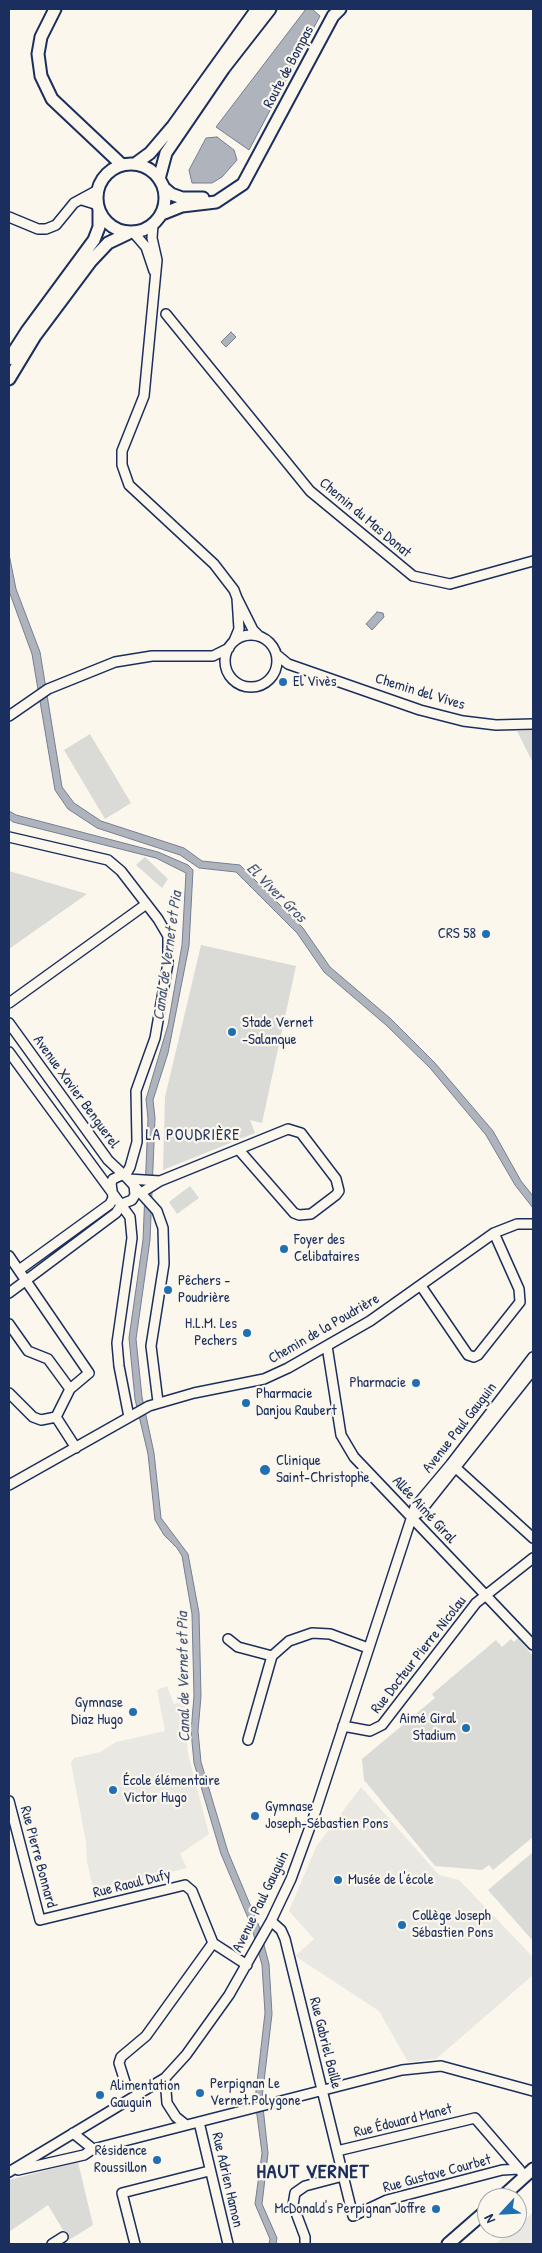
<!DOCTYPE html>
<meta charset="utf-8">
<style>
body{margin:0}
#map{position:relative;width:542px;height:2253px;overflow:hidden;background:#fbf7ec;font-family:"Patrick Hand",sans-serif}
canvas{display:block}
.frame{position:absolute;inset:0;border:10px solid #1b2f5e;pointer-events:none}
.north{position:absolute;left:477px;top:2188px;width:50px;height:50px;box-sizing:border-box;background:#fbf7ec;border:1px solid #a1a7b3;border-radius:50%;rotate:245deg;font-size:14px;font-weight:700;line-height:20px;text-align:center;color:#1b2f5e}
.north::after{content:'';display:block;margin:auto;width:18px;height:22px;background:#1f6fb2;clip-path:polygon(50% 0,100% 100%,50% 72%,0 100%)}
</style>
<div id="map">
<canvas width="542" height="2253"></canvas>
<div class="frame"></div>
<div class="north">N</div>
</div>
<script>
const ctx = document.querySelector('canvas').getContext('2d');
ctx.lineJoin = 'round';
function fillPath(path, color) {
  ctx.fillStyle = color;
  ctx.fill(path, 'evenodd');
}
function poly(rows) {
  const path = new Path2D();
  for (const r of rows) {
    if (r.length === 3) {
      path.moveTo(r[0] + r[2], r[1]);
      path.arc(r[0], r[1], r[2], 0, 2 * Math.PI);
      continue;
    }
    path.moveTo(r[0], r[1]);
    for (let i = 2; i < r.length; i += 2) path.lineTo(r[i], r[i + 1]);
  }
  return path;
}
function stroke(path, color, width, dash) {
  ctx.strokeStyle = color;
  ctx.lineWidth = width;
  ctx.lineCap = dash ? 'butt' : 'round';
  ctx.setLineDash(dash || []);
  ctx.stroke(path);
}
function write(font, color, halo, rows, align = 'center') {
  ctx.font = font + ' "Patrick Hand",sans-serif';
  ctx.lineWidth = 4.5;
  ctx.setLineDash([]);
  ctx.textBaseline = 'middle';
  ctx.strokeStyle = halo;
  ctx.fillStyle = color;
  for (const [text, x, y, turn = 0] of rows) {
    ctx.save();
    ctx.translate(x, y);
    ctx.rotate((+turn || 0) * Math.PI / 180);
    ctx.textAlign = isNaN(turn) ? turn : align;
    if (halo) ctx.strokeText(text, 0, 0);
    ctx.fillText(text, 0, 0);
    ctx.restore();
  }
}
fillPath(poly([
 [167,1686,174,1704,189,1701,186,1731,188,1754,209,1834,180,1854,187,1868,94,1891,87,1862,86,1842,71,1763,74,1758,100,1752,116,1742,165,1731,157,1690],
 [361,1787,439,1875,459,1880,533,1957,533,1975,436,2059,408,2062,379,2011,295,1956,314,1939,289,1911,316,1847],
 [533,2212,533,2244,495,2244,517,2228]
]), '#eae8e2');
fillPath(poly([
 [533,730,533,763,517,731],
 [90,734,131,803,105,819,64,750],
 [145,857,168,879,162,888,136,865],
 [9,871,87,894,9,949],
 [201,945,296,966,262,1123,250,1120,255,1133,163,1170,165,1097],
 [190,1186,199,1198,177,1214,169,1202],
 [518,1638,533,1656,533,1837,493,1870,489,1865,482,1870,435,1866,364,1780,362,1759,435,1698,432,1694,496,1640,502,1647,511,1639,514,1642],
 [533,1852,533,1941,488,1890],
 [78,2162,93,2225,69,2240,48,2205,9,2232,9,2180]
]), '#dadad7');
const water = poly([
 [306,9,312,9,320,16,249,150,216,127,306,9],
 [217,137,234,150,237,160,222,177,212,183,192,183,189,170,206,138,217,137],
 [231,332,236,337,226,347,221,342,231,332],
 [9,554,16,589,40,652,62,787,74,803,101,821,184,848,202,861,240,865,303,928,330,967,391,1019,435,1063,493,1131,521,1181,533,1196,533,1208,515,1185,486,1135,430,1068,386,1025,324,972,297,933,236,872,199,868,180,855,97,828,68,809,55,790,32,654,9,591,9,554],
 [377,612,383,613,384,617,372,630,366,624,377,612],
 [9,811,16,815,158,852,188,865,193,870,189,946,168,1053,153,1100,155,1118,150,1240,136,1339,142,1397,154,1453,161,1518,188,1554,199,1613,201,1696,198,1731,201,1762,228,1852,259,1926,269,1964,272,2014,262,2098,268,2153,262,2204,277,2238,276,2244,269,2244,270,2239,255,2204,262,2153,255,2100,265,2013,262,1965,251,1925,221,1854,194,1763,191,1731,194,1696,192,1614,182,1556,177,1548,164,1535,155,1520,148,1454,135,1399,129,1338,143,1240,148,1119,146,1099,168,1025,182,945,186,873,156,858,13,822,9,819,9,811]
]);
fillPath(water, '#afb3bb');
stroke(water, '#747e96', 1);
const minor = poly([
 [82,200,98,205],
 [9,217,38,229,46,229,56,225,74,203,98,190],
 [153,225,152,238,157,260,144,396,122,451,122,465,129,485,214,564,234,590,237,598],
 [133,232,146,247,154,271],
 [166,314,310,491,413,576,450,584,533,561],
 [251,661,26],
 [234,641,239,629,237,598,253,630,259,636],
 [276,654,288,664,420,710,463,721,496,725,533,724],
 [9,716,48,689,115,662,152,656,213,656,229,648],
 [9,837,108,860,121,871,158,919,168,936,168,963,155,1038,136,1091,137,1142,130,1167,125,1176],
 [9,1003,145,905],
 [9,1023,108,1160,128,1179,157,1211,163,1228,164,1264,151,1346,158,1402],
 [9,1052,130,1217,132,1238,117,1343,119,1366,129,1417],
 [128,1179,160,1181],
 [141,1193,160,1181,288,1129,301,1133,336,1179,339,1191,336,1195,311,1214,299,1215,294,1213,239,1150],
 [9,1256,89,1373,70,1389,56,1417],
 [19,1270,110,1204,113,1198,111,1183,113,1179,124,1174],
 [421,1286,468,1355,474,1357,478,1355,520,1302,519,1289,494,1233],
 [9,1293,116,1213,122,1204,132,1200,135,1195,134,1185],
 [9,1324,28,1351,48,1359,70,1389],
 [327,1346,341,1435,354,1457,533,1645],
 [9,1393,33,1417,41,1420,56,1417],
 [56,1417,76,1448],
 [456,1468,533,1538],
 [9,1485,149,1406,194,1393,264,1379,288,1368,370,1321,494,1233,517,1224,533,1224],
 [412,1517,420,1512,533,1370],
 [228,1639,238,1647,272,1656],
 [343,1726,370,1731,382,1725,476,1603,533,1558],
 [248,1740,272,1656,289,1641,312,1633,330,1634,368,1648],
 [9,1801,40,1920,185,1885,192,1891,213,1943,247,1965],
 [271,1921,281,1930,285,1939,353,2216,387,2200,502,2170,519,2169,525,2177],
 [165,2078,167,2103,176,2117,186,2125],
 [125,2082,119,2063,121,2057,146,2036,213,1943],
 [199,2122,228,2244],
 [73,2133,93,2149],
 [337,2151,475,2118,519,2169],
 [18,2170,84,2155,93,2149,402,2070,441,2066,533,2091],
 [9,2172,165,2078,186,2055,229,1995,271,1921,291,1879,314,1816,415,1507,451,1464,533,1357],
 [52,2244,63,2237],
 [135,2244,122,2193,209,2171],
 [305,2244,305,2237,293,2205,295,2193,305,2186,343,2176]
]);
const major = poly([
 [55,9,41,37,38,54,41,76,52,99,122,165],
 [135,164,150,153,173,126,257,9],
 [131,198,34],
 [159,179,166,153,224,68,270,9],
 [164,188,171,194,182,198,203,198],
 [162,214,182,206,216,202,243,184,333,16,340,9],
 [9,359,27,331,94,240,99,227,99,210],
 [9,379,35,336,91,261,108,243,129,233],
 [501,2198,533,2169],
 [448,2244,487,2210]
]);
stroke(minor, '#1b2f5e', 12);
stroke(major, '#1b2f5e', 15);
stroke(minor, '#fbf7ec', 9);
stroke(major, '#fbf7ec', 11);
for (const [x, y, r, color] of [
 [283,682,5,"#1f6fb2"],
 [486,934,5,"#1f6fb2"],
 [232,1032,5,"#1f6fb2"],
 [284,1249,5,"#1f6fb2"],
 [168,1290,5,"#1f6fb2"],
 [247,1333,5,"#1f6fb2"],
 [416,1383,5,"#1f6fb2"],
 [246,1403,5,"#1f6fb2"],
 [265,1470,6,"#1f6fb2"],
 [133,1712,5,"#1f6fb2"],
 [466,1728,5,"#1f6fb2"],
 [113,1790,5,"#1f6fb2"],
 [255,1816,5,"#1f6fb2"],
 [338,1880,5,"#1f6fb2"],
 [402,1925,5,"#1f6fb2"],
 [200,2093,5,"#1f6fb2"],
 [100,2095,5,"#1f6fb2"],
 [157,2160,5,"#1f6fb2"],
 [436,2209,5,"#1f6fb2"]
]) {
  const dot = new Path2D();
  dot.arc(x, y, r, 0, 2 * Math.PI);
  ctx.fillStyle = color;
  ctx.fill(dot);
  stroke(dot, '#fbf7ec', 2);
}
write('15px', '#1b2f5e', '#fbf7ec', [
 ["Route de Bompas",289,67,-62],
 ["Chemin du Mas Donat",365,518,40],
 ["Chemin del Vives",420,692,17],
 ["Avenue Xavier Benguerel",76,1092,54],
 ["Chemin de la Poudrière",324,1329,-30],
 ["Avenue Paul Gauguin",460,1428,-52],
 ["Allée Aimé Giral",424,1510,47],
 ["Rue Docteur Pierre Nicolau",419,1655,-52],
 ["Rue Pierre Bonnard",38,1857,75],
 ["Rue Raoul Dufy",132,1884,-14],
 ["Avenue Paul Gauguin",261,1902,-64],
 ["Rue Gabriel Baille",325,2043,76],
 ["Rue Édouard Manet",403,2121,-14],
 ["Rue Gustave Courbet",437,2174,-15],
 ["Rue Adrien Hamon",227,2180,77]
]);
write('15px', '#1b2f5e', '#fbf7ec', [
 ["El Vivès",293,682],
 ["CRS 58",476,934,"right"],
 ["Stade Vernet",242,1023],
 ["-Salanque",242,1040],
 ["Foyer des",294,1240],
 ["Celibataires",294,1257],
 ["Pêchers -",178,1281],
 ["Poudrière",178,1298],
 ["H.L.M. Les",237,1324,"right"],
 ["Pechers",237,1341,"right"],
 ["Pharmacie",406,1383,"right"],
 ["Pharmacie",256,1394],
 ["Danjou Raubert",256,1411],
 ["Clinique",276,1461],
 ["Saint-Christophe",276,1478],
 ["Gymnase",123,1703,"right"],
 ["Diaz Hugo",123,1720,"right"],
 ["Aimé Giral",456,1719,"right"],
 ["Stadium",456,1736,"right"],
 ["École élémentaire",123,1781],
 ["Victor Hugo",123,1798],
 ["Gymnase",265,1807],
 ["Joseph-Sébastien Pons",265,1824],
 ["Musée de l'école",348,1880],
 ["Collège Joseph",412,1916],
 ["Sébastien Pons",412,1933],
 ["Perpignan Le",210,2084],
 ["Vernet Polygone",210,2101],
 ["Alimentation",110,2086],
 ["Gauguin",110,2103],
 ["Résidence",147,2151,"right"],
 ["Roussillon",147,2168,"right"],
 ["McDonald's Perpignan Joffre",426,2209,"right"]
], 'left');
write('italic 16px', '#47577a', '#fbf7ec', [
 ["El Viver Gros",276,893,45],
 ["Canal de Vernet et Pia",168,956,-82],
 ["Canal de Vernet et Pia",184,1677,-91]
]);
ctx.letterSpacing = '1px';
write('16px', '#1b2f5e', '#fbf7ec', [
 ["LA POUDRIÈRE",193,1136]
]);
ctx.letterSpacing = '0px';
ctx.letterSpacing = '1px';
write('bold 20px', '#1b2f5e', '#fbf7ec', [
 ["HAUT VERNET",313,2173]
]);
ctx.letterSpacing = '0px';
</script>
